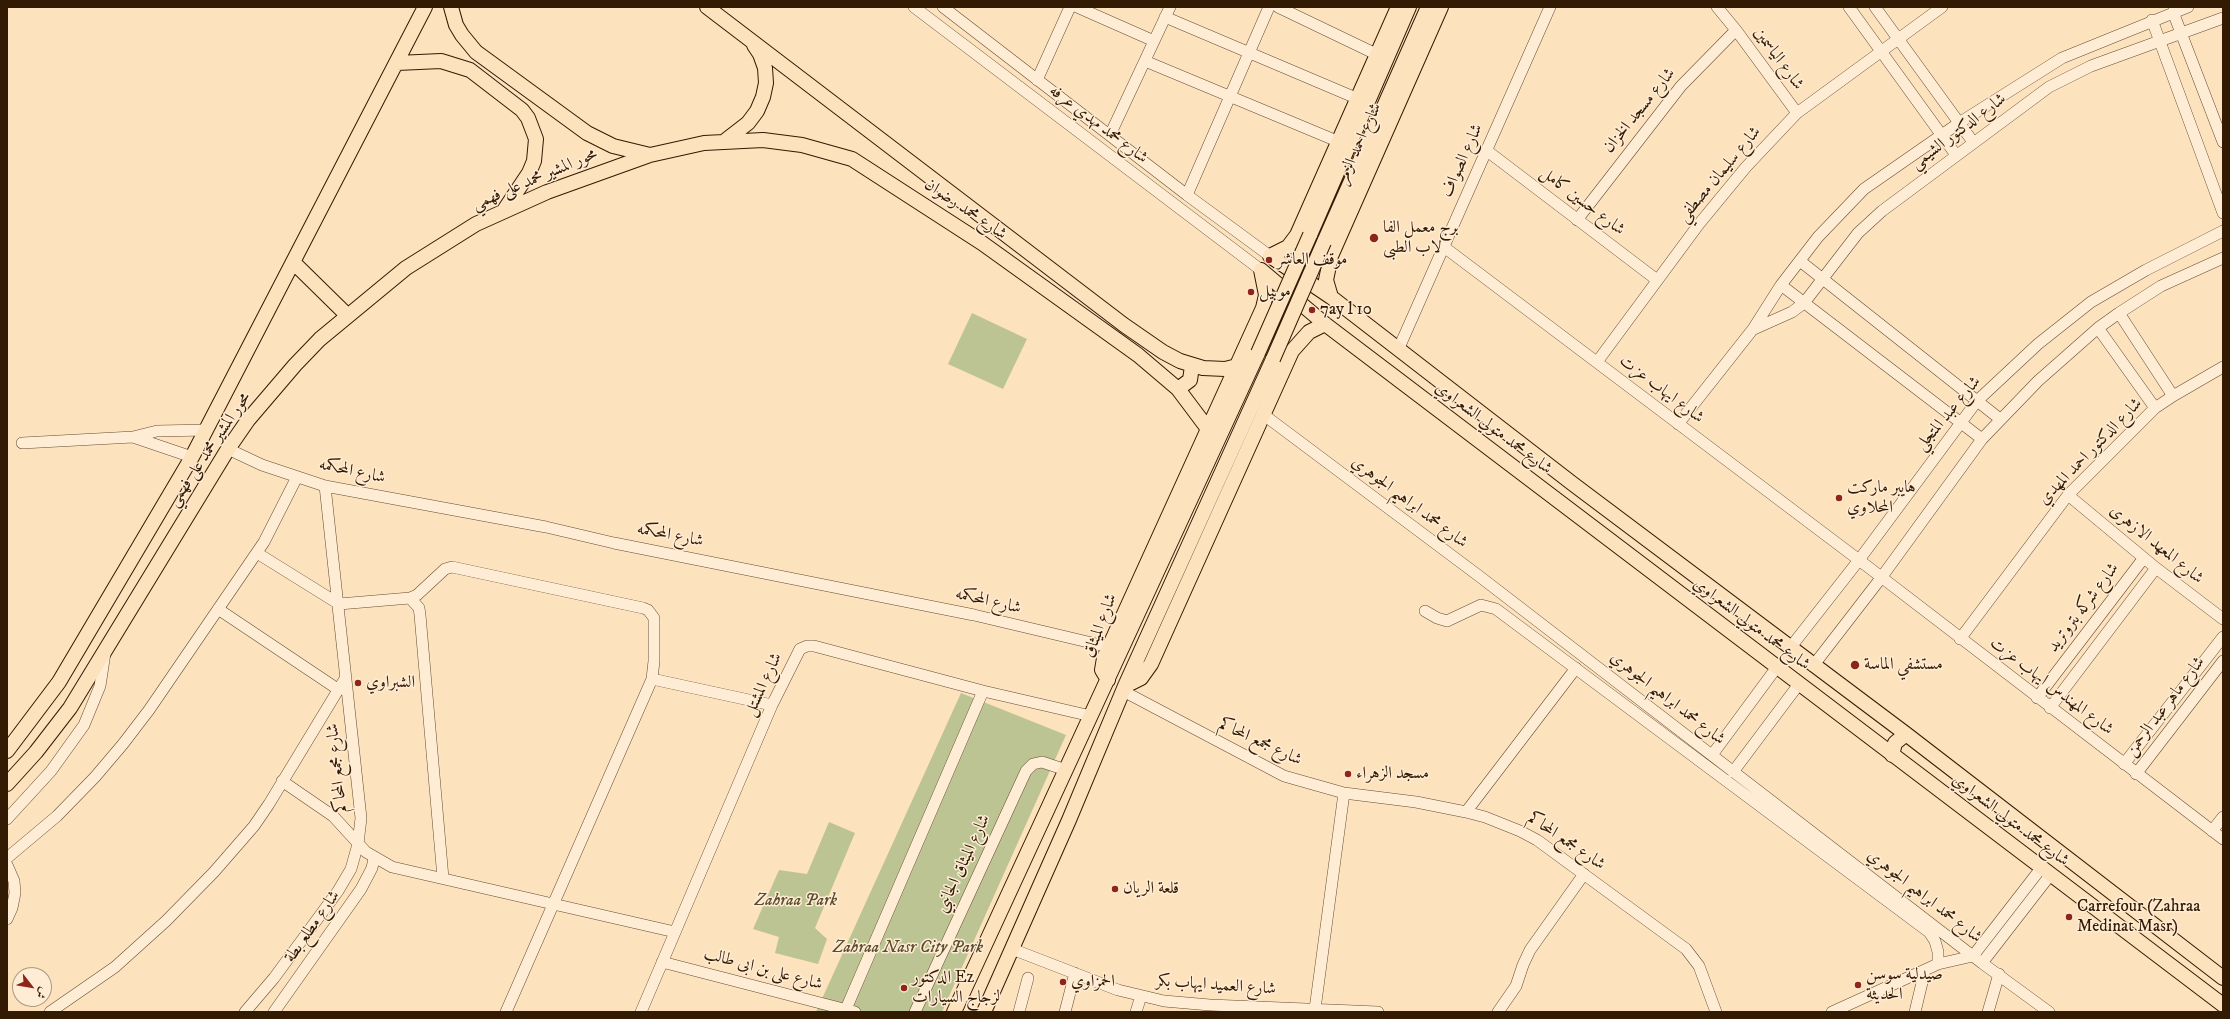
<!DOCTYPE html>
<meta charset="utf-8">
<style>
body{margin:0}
#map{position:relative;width:2230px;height:1019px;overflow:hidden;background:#fde2be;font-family:"IM FELL DW Pica",Amiri,serif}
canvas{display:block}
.frame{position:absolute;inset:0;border:8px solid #331a02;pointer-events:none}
.north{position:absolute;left:12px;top:967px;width:40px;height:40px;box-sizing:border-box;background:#feecd5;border:1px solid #ad9881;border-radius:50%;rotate:121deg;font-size:11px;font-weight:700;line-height:16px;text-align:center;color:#331a02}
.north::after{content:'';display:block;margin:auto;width:14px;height:18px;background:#8f2418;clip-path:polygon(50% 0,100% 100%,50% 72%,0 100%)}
</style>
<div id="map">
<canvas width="2230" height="1019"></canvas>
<div class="frame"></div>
<div class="north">ش</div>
</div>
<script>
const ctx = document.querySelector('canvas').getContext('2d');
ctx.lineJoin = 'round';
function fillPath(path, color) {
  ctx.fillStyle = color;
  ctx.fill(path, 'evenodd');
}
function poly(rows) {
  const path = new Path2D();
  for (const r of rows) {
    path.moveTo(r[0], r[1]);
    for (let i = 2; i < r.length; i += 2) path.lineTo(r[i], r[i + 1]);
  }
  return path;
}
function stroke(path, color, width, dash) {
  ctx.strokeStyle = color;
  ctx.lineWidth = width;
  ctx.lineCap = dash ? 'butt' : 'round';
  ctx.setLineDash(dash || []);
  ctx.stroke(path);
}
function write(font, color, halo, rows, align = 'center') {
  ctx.font = font + ' "IM FELL DW Pica",Amiri,serif';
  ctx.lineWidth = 3;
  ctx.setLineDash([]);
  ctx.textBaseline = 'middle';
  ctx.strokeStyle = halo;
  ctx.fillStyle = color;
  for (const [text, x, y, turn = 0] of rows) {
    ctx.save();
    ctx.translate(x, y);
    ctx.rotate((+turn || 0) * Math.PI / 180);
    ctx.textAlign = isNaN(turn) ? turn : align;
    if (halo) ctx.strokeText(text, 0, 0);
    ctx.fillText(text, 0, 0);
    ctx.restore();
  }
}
fillPath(poly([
 [972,313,1027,339,1003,389,948,364],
 [961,693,1066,735,942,1012,816,1012],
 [829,822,855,833,815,928,827,939,818,964,775,953,779,937,753,929,779,870,807,874]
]), '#bdc493');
const minor = poly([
 [914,7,1261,270],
 [943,7,1187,195,1270,256],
 [1077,7,1154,41],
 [1278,7,1376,54],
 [1717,7,1736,30,1797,113],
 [1849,7,1956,155],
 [1875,7,1973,142],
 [2173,12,2223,142],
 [1165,17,1356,98],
 [2152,20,2223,213],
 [1145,61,1337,141],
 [1037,80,1070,7],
 [1110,135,1170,7],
 [1486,150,1657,280],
 [1187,195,1269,7],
 [1577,220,1681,86,1736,30],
 [1444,247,1859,560,2223,839],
 [1800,261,2000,419],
 [1781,285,1982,439],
 [2119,313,2173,396],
 [2098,328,2155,408],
 [1754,329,1792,312,1804,303,1858,233,1882,211,2049,87,2091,66,2223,18],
 [1398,350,1550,7],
 [1597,362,1699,224,1746,167,1797,113,1942,7],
 [1264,415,1479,576,1982,963,2049,1012],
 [1678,424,1753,329,1781,285,1818,237,1864,189,1959,123,2062,58,2188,7],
 [133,437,192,457],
 [22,443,133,437,157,431,207,430],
 [228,449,262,465,325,486,546,527,614,543,974,615,1109,647],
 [2068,495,2156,568,2223,619],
 [257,553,339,604,410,598,417,595,445,569,452,567,643,608,648,610,654,618,654,661,652,679,506,1012],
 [410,598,419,608,420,615,443,878],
 [218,609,339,690],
 [1425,611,1437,618,1447,621,1481,605,1496,609,1929,932,1935,941,1938,952,1938,964],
 [1960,639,2068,495,2155,408,2173,396,2223,367],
 [1790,648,1859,560,1977,401,2038,344,2091,302,2146,270,2223,231],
 [1813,666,1881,578,1982,439,2038,381,2098,328,2119,313,2161,286,2223,258],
 [652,679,772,705],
 [1123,691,1284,776,1344,793,1416,802,1466,812,1485,817,1520,831,1537,840,1686,949,1699,966,1716,1012],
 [2037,698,2143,559],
 [2050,708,2156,568],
 [1712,755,1777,667],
 [2124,764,2223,637],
 [1733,772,1799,684],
 [2136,774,2223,661],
 [282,781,333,816,366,852,392,867,675,932],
 [1466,812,1576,668],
 [7,819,51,771,84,725,100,686,105,653],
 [2212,831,2223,817],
 [7,858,57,816,95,777,123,744,149,710,264,542,297,477],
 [7,865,14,881,15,893,12,908,7,919],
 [1012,949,1118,990,1164,1001,1210,1005,1378,1012],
 [662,962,855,1012],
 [1982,963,2051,874],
 [846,1009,983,691],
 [1315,1009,1344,793],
 [50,1012,115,967,166,921,214,872,254,826,269,804,346,677],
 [245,1012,274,978,338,891,351,869,358,844,361,818,325,486],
 [274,1012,361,889,372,868,374,858],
 [641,1012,772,705,800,649,807,646,814,646,983,691,1091,716],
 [915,1012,1026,771,1033,764,1042,762,1066,770],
 [1019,1012,1028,978],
 [1065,1012,1075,973],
 [1136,1012,1141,996],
 [1498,1012,1516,986,1523,965,1530,950,1584,874],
 [1832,1012,1938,964,1973,956,2042,867],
 [1915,1012,1925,970],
 [1988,1012,1999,974]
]);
const major = poly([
 [451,7,456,25,462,35,476,52,587,133,613,146,650,155],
 [707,7,1124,325,1163,352,1180,361,1203,368,1225,369,1237,366],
 [397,63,441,61,470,70,522,110,528,118,536,139,534,161,529,173,505,209],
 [726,140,748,123,757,111,763,97,766,83,765,68,760,54,754,45],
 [1310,235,1409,7],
 [1324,242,1428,7],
 [1270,256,1331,297,1573,484,1906,734,2223,978],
 [1270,256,1288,247,1297,235,1398,7],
 [293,262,347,315],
 [1261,270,1325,324,2223,1005],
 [1331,297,1326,280,1331,256,1441,7],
 [1178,389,1190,380,1192,366],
 [1108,680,1102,670,1104,658,1263,308,1266,295,1261,270],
 [1125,686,1141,678,1151,664,1292,351,1309,332,1325,324],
 [7,751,59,682,192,457,425,7],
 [1892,755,1895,743,1906,734],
 [7,784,36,752,70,708,228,449,248,420,295,365,320,339,406,268,476,224,547,192,650,155,704,143,763,140,802,145,852,159,982,243,1138,355,1178,389,1208,429],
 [954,1012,1258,353],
 [984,1012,1069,820,1125,686,1273,359]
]);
stroke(minor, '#664c31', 12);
stroke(major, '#331a02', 16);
stroke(minor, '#feecd5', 11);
stroke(major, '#fde2be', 14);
const majorBridge = poly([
 [1258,353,1310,235],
 [1273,359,1324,242]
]);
stroke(majorBridge, '#331a02', 16, []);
stroke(majorBridge, '#fde2be', 14);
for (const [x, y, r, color] of [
 [1374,238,5,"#8f2418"],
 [1269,260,4,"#8f2418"],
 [1251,292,4,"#8f2418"],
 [1312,310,4,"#8f2418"],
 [1839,498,4,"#8f2418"],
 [1855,665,5,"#8f2418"],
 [358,683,4,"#8f2418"],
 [1348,774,4,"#8f2418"],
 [1115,889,4,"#8f2418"],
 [2069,917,4,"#8f2418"],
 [1063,982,4,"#8f2418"],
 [1858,985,4,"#8f2418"],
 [904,988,4,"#8f2418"]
]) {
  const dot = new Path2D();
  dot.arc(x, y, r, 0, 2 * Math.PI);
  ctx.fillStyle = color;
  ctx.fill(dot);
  stroke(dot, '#feecd5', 1.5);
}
write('17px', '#331a02', '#feecd5', [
 ["شارع الياسمين",1778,59,54],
 ["شارع مسجد الخزان",1640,111,-51],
 ["شارع محمد مهدي عرفه",1098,125,37],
 ["شارع الدكتور الشيمي",1959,132,-37],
 ["شارع احمد الزمر",1360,144,-66],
 ["شارع الصواف",1463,161,-66],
 ["شارع سليمان مصطفي",1720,175,-50],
 ["محور المشير محمد على فهمي",535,180,-23],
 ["شارع حسين كامل",1582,202,37],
 ["شارع محمد رضوان",965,210,34],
 ["شارع ايهاب عزت",1661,390,37],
 ["شارع عبد المتجلي",1949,414,-50],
 ["شارع محمد متولي الشعراوي",1493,429,37],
 ["محور المشير محمد على فهمي",210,450,-56],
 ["شارع الدكتور احمد المهدي",2091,452,-46],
 ["شارع المحكمه",352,472,12],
 ["شارع محمد ابراهيم الجوهري",1409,503,37],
 ["شارع المحكمه",670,536,11],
 ["شارع المعهد الازهرى",2156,545,39],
 ["شارع المحكمه",988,602,13],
 ["شارع شركه بتروتريد",2084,608,-53],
 ["شارع محمد متولي الشعراوي",1751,625,37],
 ["شارع الميثاق",1101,626,-69],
 ["شارع المشتل",764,685,-65],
 ["شارع المهندس ايهاب عزت",2051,687,37],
 ["شارع محمد ابراهيم الجوهري",1667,699,38],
 ["شارع ماهر عبد الرحمن",2166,707,-53],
 ["شارع مجمع المحاكم",1260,743,25],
 ["شارع مجمع المحاكم",338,768,-96],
 ["شارع محمد متولي الشعراوي",2010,821,37],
 ["شارع مجمع المحاكم",1566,842,34],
 ["شارع الميثاق الجانبي",964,864,-65],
 ["شارع محمد ابراهيم الجوهري",1924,897,38],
 ["شارع مطلع بطة",313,927,-55],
 ["شارع على بن ابى طالب",763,970,15],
 ["شارع العميد ايهاب بكر",1216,986,4]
]);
write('17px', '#331a02', '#feecd5', [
 ["برج معمل الفا",1383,228],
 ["لاب الطبى",1383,248],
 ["موقف العاشر",1277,260],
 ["موبيل",1259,292],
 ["7ay l 10",1320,310],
 ["هايبر ماركت",1847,488],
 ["المحلاوي",1847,508],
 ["مستشفي الماسة",1864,665],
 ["الشبراوي",366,683],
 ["مسجد الزهراء",1356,774],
 ["قلعة الريان",1123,889],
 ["Carrefour (Zahraa",2077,907],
 ["Medinat Masr)",2077,927],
 ["صيدلية سوسن",1866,975],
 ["الحديثة",1866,995],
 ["الدكتور Ez",912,978],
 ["لزجاج السيارات",912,998],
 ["الحمزاوي",1071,982]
], 'left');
write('italic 17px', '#5c4d2e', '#feecd5', [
 ["Zahraa Park",796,901],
 ["Zahraa Nasr City Park",908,948]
]);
</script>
